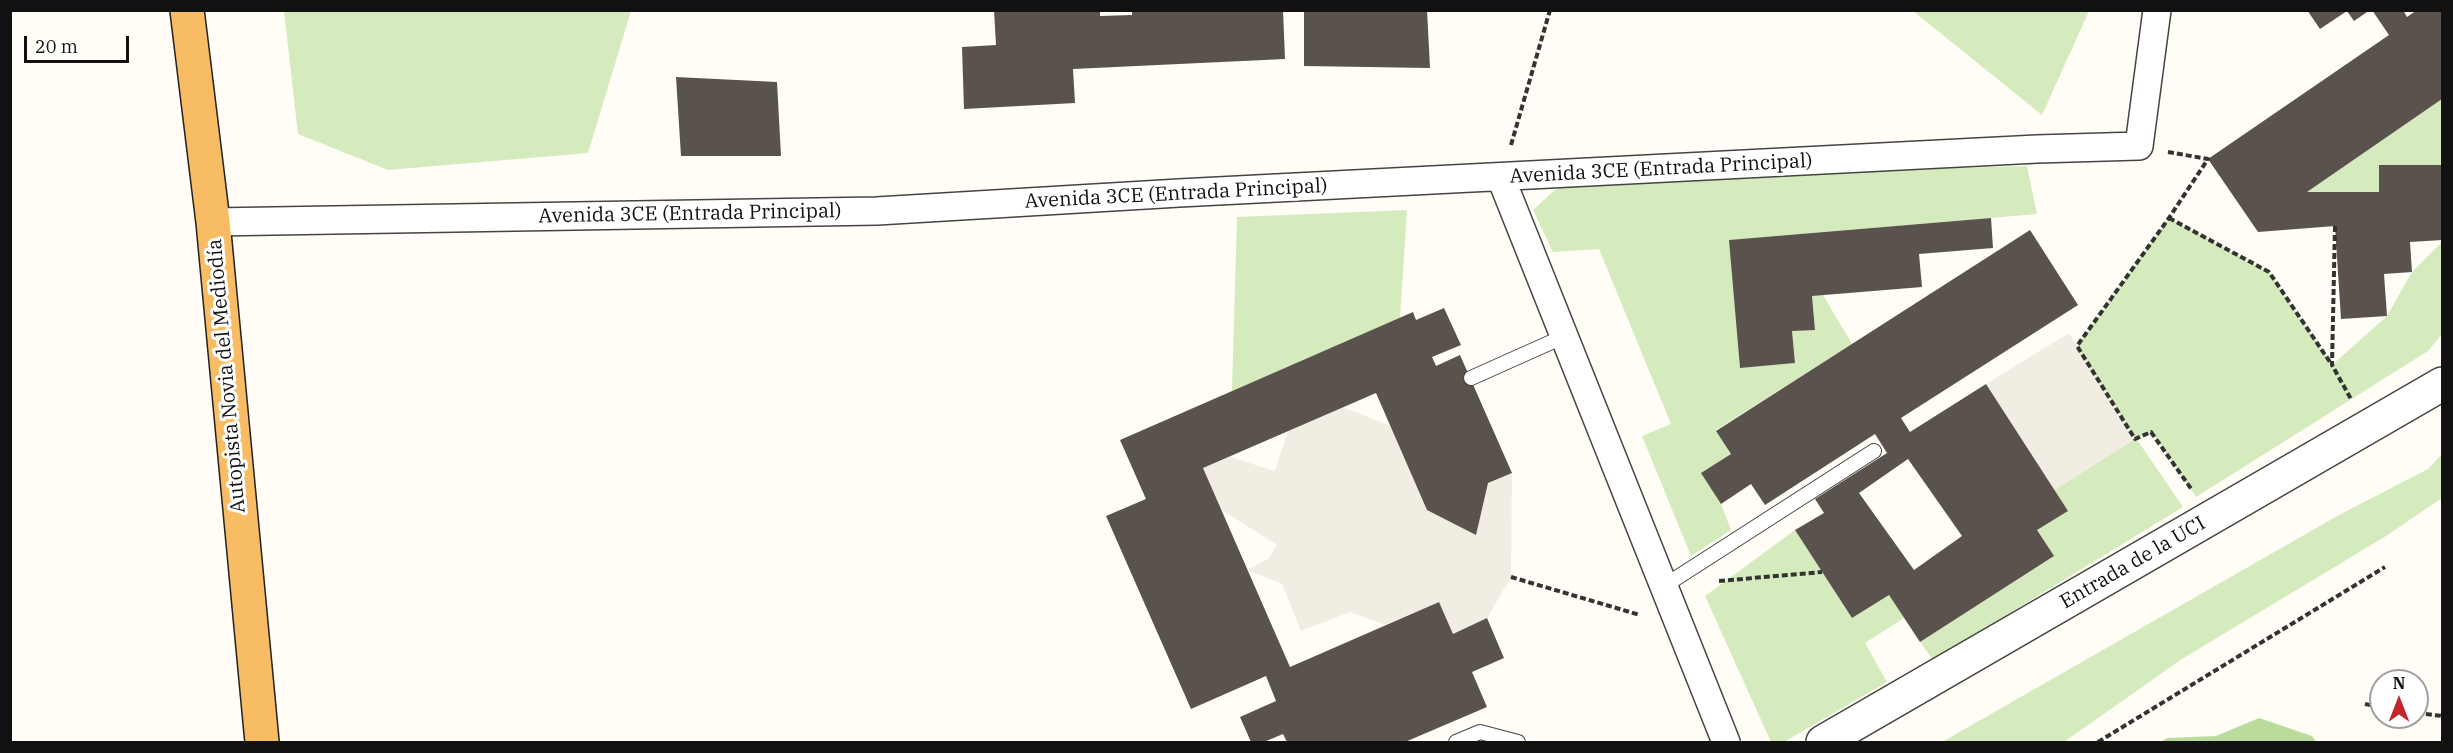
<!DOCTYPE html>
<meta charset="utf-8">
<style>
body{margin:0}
#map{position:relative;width:2453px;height:753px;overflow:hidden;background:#fffdf5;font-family:"IBM Plex Serif",serif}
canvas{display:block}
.frame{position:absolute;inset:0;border:12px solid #111;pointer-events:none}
.north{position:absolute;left:2369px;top:669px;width:60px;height:60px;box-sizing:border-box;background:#fff;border:2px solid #a0a0a0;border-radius:50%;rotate:0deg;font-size:16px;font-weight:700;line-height:24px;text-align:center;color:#111}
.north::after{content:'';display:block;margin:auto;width:21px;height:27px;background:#c4262e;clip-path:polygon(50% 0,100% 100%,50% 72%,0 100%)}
.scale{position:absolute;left:24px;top:36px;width:105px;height:27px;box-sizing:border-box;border:3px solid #111;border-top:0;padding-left:8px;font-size:18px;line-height:21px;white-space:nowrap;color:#111;-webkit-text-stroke:4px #fff;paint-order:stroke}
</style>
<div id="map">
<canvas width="2453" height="753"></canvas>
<div class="frame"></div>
<div class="north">N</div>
<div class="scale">20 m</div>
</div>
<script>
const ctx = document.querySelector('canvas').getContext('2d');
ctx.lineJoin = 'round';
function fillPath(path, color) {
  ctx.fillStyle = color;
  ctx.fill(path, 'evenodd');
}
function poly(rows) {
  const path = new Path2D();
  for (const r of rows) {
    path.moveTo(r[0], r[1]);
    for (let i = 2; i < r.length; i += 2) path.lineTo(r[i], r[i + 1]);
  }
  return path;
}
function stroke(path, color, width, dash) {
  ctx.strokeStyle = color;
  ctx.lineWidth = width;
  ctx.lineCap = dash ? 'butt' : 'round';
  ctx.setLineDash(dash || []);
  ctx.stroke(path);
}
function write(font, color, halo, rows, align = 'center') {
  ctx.font = font + ' "IBM Plex Serif",serif';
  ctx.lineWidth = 6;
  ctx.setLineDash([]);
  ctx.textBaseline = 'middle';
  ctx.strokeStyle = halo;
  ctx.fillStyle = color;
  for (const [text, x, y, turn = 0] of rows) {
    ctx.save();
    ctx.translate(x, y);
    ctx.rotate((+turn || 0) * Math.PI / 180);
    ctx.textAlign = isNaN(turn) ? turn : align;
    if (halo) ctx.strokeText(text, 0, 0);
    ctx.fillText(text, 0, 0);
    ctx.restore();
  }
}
fillPath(poly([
 [284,11,284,10,631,11,588,153,388,170,298,134],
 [1913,11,2089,11,2042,115],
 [2442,99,2442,165,2379,165,2379,192,2307,192],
 [2027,166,2037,214,1730,240,1740,368,1795,363,1792,331,1815,329,1812,296,1823,295,1852,344,1716,430,1731,454,1702,473,1721,504,1731,530,1691,556,1642,436,1671,424,1599,249,1553,252,1533,210,1568,178],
 [1407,210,1400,318,1232,391,1237,217],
 [2169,218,2269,272,2332,365,2387,316,2412,272,2442,242,2442,334,2428,351,2196,497,2152,432,2136,438,2183,507,1933,660,1920,642,2053,557,2037,530,2067,511,2054,490,2135,439,2077,346],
 [2442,454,2442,498,2386,536,2182,659,2064,742,1942,742,2339,515,2428,469],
 [1795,530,1852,618,1889,595,1904,618,1865,643,1887,682,1784,742,1771,742,1705,596]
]), '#d5ebbd');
fillPath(poly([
 [2259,718,2312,736,2316,742,2161,742,2167,738,2216,736]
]), '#b9dc9c');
fillPath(poly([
 [2069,333,2135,439,2054,490,1986,384],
 [1342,407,1391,426,1488,483,1512,473,1511,577,1487,618,1453,634,1439,602,1385,625,1350,612,1301,631,1282,584,1247,570,1268,559,1277,545,1220,509,1203,468,1230,457,1275,471,1288,431]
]), '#f1ede2');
fillPath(poly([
 [994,10,1100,10,1100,16,1132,15,1132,10,1283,10,1285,59,1073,69,1075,103,964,109,962,47,996,45],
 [1304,10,1427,10,1430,68,1304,66],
 [2307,10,2370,10,2354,21,2347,11,2320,29],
 [2372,10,2403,10,2407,17,2417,10,2442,10,2442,99,2307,192,2379,192,2379,165,2442,165,2442,240,2410,242,2412,272,2384,274,2387,316,2341,319,2335,226,2258,232,2208,159,2389,35],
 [676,77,777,82,781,156,681,156],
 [1991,218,1993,248,1919,254,1922,287,1812,296,1815,330,1792,331,1795,363,1740,368,1729,240],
 [2030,230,2078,305,1901,418,1910,432,1986,384,2068,511,2037,530,2054,556,1920,642,1889,595,1852,618,1795,530,1824,513,1815,499,1887,453,1875,434,1765,505,1751,484,1721,504,1701,473,1731,454,1716,431],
 [1908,459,1962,536,1914,570,1859,493],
 [1444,308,1461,345,1432,357,1436,366,1460,355,1512,473,1488,483,1476,535,1427,510,1376,393,1203,468,1290,667,1439,602,1453,634,1487,618,1504,658,1472,672,1487,707,1405,742,1287,742,1283,734,1264,742,1251,742,1240,717,1276,701,1266,676,1191,709,1106,516,1146,499,1120,440,1413,312,1416,320]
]), '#5a524d');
const service = poly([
 [1471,378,1565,336],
 [1664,586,1874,451],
 [1456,742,1480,732,1518,742]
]);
const minor = poly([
 [1501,178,1726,742],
 [213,222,877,211,1179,193,2037,149,2139,146,2157,10]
]);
const tertiary = poly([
 [1823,742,2442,384]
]);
const trunk = poly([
 [187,10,213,222,262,742]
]);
stroke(service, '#444', 16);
stroke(minor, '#444', 30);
stroke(tertiary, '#444', 36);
stroke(trunk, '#222', 36);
stroke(poly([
 [1511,145,1550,10],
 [2168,152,2208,159,2169,218,2077,346,2135,439,2151,432,2192,490],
 [2169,218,2269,272,2332,365],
 [2335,226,2332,365,2351,399],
 [1511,577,1640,615],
 [1719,581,1822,572],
 [2365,704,2381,707],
 [2417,713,2442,716],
 [2098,742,2385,567]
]), '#333', 4, [6, 3]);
stroke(service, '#fff', 14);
stroke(minor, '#fff', 27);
stroke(tertiary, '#fff', 33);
stroke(trunk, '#f7bc64', 33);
write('20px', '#111', '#fff', [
 ["Avenida 3CE (Entrada Principal)",1661,169,-3],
 ["Avenida 3CE (Entrada Principal)",1176,194,-3],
 ["Avenida 3CE (Entrada Principal)",690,214,-1],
 ["Autopista Novia del Mediodía",227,376,-95],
 ["Entrada de la UCI",2133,563,-30]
]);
</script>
